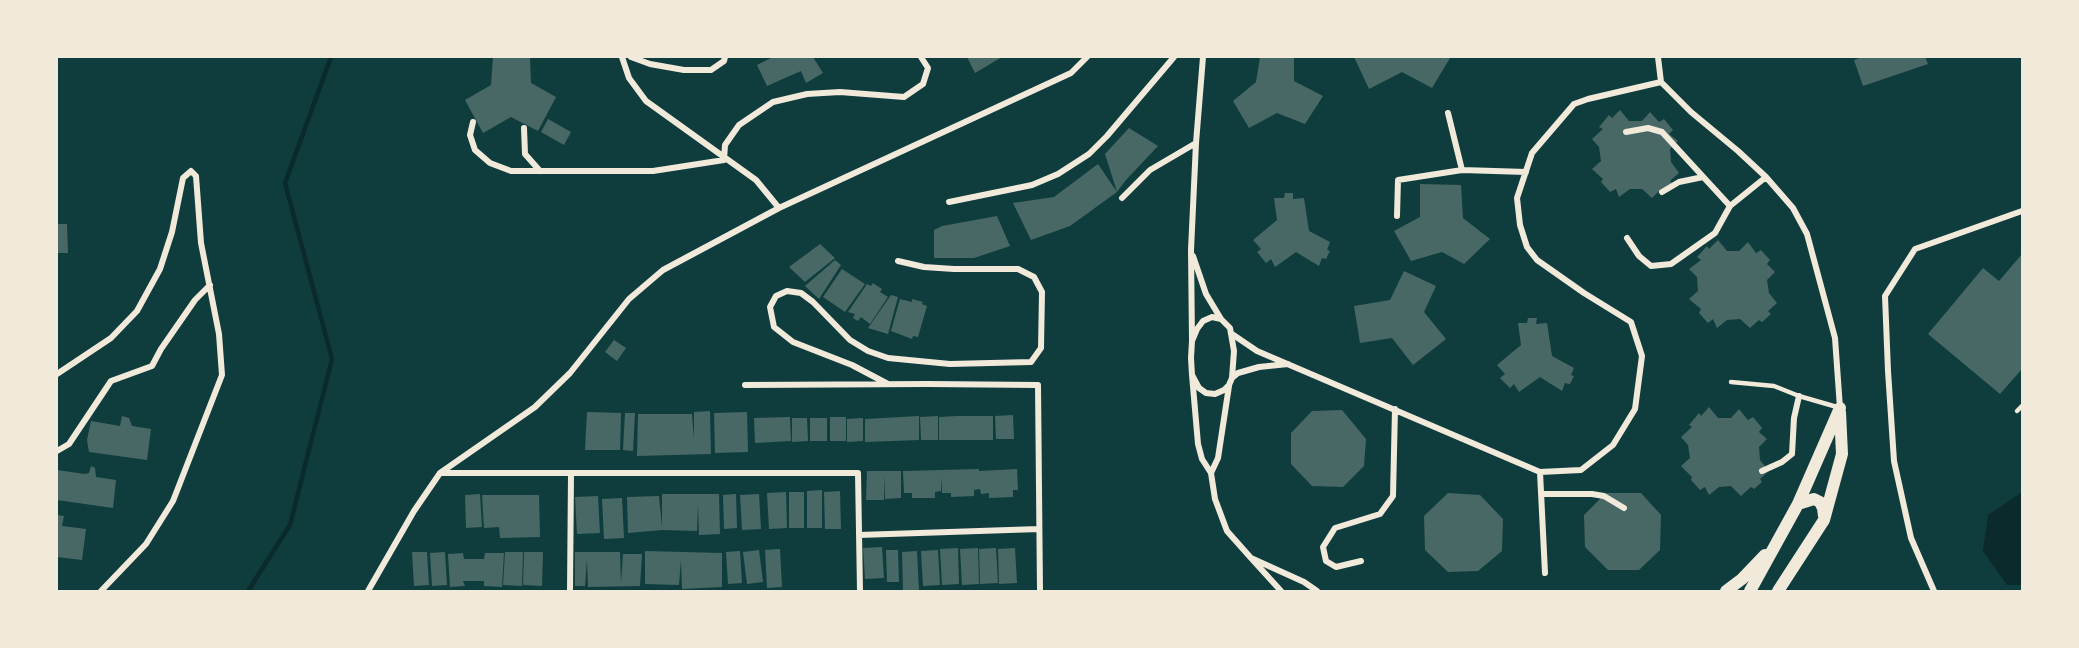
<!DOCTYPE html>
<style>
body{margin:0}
#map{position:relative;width:2079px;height:648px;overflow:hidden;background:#0f3d3e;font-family:Arial,sans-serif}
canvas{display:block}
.frame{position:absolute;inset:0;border:58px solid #f1e9da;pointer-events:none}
</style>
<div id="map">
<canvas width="2079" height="648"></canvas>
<div class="frame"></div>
</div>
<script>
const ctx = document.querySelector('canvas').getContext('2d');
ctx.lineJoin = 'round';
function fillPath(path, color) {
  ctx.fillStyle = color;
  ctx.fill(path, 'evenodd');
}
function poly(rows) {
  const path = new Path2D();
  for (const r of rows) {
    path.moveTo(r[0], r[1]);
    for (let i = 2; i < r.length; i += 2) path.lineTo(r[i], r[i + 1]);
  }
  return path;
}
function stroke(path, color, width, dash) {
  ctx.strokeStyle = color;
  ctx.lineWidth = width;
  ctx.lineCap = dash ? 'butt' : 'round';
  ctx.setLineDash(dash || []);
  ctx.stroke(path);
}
fillPath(poly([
 [2022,492,2022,585,2007,585,1983,551,1988,515]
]), '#0a2a2b');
stroke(poly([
 [248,591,290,525,332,359,285,183,331,57]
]), '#0a2a2b', 4.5);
fillPath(poly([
 [493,57,530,57,531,83,556,97,538,131,511,117,483,133,465,100,491,85],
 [773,57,813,57,823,73,806,83,801,71,767,86,757,65],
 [967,57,1002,57,975,73],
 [1260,57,1294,57,1294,81,1323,96,1305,124,1277,113,1249,128,1233,101,1256,82],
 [1354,57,1449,57,1450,58,1432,88,1402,72,1369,89],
 [1862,57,1925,57,1928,64,1863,86,1854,60],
 [1620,110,1629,121,1642,121,1650,112,1659,122,1664,119,1673,130,1669,134,1678,141,1670,149,1671,162,1679,173,1670,181,1673,184,1661,189,1652,198,1642,189,1630,189,1619,197,1616,189,1610,192,1601,182,1603,179,1592,169,1601,161,1599,147,1592,139,1603,129,1599,127,1609,115,1612,118],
 [548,119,571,132,564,145,541,132],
 [1129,128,1158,146,1126,180,1117,192,1105,154],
 [1098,164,1117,192,1070,226,1031,240,1013,203,1054,197],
 [1420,184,1461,185,1463,218,1490,239,1464,264,1442,252,1411,261,1394,231,1420,217],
 [1285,193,1293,193,1293,199,1304,198,1309,231,1330,242,1327,250,1330,251,1326,259,1322,258,1319,266,1296,252,1275,267,1271,259,1266,263,1257,252,1261,249,1253,240,1277,220,1274,198,1284,198],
 [997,216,1010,246,974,258,934,258,934,230,942,226],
 [57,224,67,224,68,253,57,253],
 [1718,240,1727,251,1739,251,1748,242,1756,253,1761,250,1770,260,1767,264,1775,272,1767,280,1769,293,1777,303,1768,311,1771,314,1762,322,1759,320,1750,328,1740,319,1727,320,1717,328,1713,319,1708,323,1699,313,1701,309,1689,299,1698,291,1697,277,1689,269,1701,260,1697,257,1707,246,1709,249],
 [820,244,835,258,805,282,789,267],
 [2022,254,2022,369,2000,394,1928,334,1983,268,1999,281],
 [835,260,841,265,819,299,805,286],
 [842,269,865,284,845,312,823,297],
 [1404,271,1436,286,1424,312,1446,339,1413,365,1392,338,1360,343,1354,306,1390,300],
 [873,283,882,289,880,292,888,297,870,324,861,317,858,321,853,318,855,314,848,312,867,284,871,286],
 [891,295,898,297,888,334,868,328],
 [900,299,912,302,912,299,923,302,922,304,927,306,918,337,913,336,912,339,891,331],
 [1528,318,1537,318,1536,324,1547,323,1552,356,1574,368,1571,375,1574,376,1570,384,1565,383,1562,391,1540,377,1519,392,1514,384,1510,388,1500,378,1505,374,1497,365,1521,345,1518,323,1527,323],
 [614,340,626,348,617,361,605,352],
 [1709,407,1718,418,1731,418,1739,409,1748,420,1753,417,1762,428,1759,432,1767,439,1759,447,1760,460,1769,471,1760,479,1762,482,1754,489,1751,487,1741,496,1731,486,1719,487,1709,495,1705,487,1700,490,1691,480,1692,477,1681,466,1690,458,1688,445,1681,437,1692,427,1689,425,1699,413,1701,416],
 [1342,410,1366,439,1364,466,1343,487,1312,486,1291,464,1291,433,1312,411],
 [710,411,711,454,637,456,638,414,692,414,694,439,694,412],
 [587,412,621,413,620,450,585,450],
 [747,412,748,452,715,453,714,413],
 [625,413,635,413,633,451,623,450],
 [1013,415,1014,439,996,439,995,416],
 [122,416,129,418,132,426,151,429,147,460,89,452,87,440,91,421,120,426],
 [919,416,919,440,865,442,865,419],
 [938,416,938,440,921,440,920,417],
 [957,416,993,416,993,440,939,440,939,417],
 [790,417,791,441,755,443,754,418],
 [830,417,846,417,846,441,830,441],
 [792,418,807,418,808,441,792,442],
 [810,418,827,418,827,441,810,441],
 [863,418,863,441,847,442,847,419],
 [91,466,95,468,96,477,116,480,113,508,57,500,57,470,85,474,89,473],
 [979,469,979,471,1017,469,1018,490,1013,490,1013,497,989,498,989,493,981,494,980,489,974,490,974,496,951,497,951,493,942,493,941,476,941,491,935,492,935,498,912,498,912,493,904,493,903,471],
 [867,471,901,471,901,498,885,499,884,474,884,500,866,500],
 [822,490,822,528,807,528,807,491],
 [840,491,841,529,825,529,824,492],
 [786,492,787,528,769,529,767,493],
 [789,492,804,492,804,528,789,528],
 [1448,493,1480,495,1503,519,1502,551,1478,571,1448,572,1425,550,1424,516],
 [1606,493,1641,493,1661,515,1660,550,1639,570,1608,570,1585,547,1584,515],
 [480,494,482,527,466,528,465,495],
 [662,494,719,494,720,534,699,535,698,505,697,531,662,530,628,533,627,497,659,496,662,527],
 [736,494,737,528,724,529,723,495],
 [759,494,761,529,742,530,740,495],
 [482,495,539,495,540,537,500,538,499,527,484,528],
 [598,496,600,533,577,534,575,497],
 [622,498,624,538,604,539,602,499],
 [57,515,64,516,62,526,86,529,82,560,57,557],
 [882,547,884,578,865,579,863,548],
 [958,548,959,584,942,585,940,549],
 [978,548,979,584,962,585,960,549],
 [996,548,998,583,980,584,979,549],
 [1015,548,1017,583,999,584,998,549],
 [780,549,782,587,767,588,765,550],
 [759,550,763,582,747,584,743,552],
 [886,550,898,550,899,582,887,582],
 [938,550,940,585,923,586,921,551],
 [645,551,722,553,722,587,682,589,681,560,679,585,645,584],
 [740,551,742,583,728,584,726,552],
 [917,551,919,591,903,591,902,552],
 [412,552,427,552,429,585,414,586],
 [445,552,447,585,432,586,430,553],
 [505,552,523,552,522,586,503,585],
 [524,552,543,552,542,586,523,585],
 [575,552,620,552,621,583,623,554,642,554,640,586,588,587,587,560,585,586,575,586],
 [463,553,464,559,484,559,485,553,504,553,502,587,484,586,484,581,463,581,465,586,450,587,448,554]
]), '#486865');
stroke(poly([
 [1731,382,1774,386,1799,396,1837,407],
 [2017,411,2022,406]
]), '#f1e9da', 4.5);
stroke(poly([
 [622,57,629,78,646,101,756,180,779,208],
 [631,57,650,64,684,70,711,70,724,61,725,57],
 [1658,57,1661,82,1691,112,1738,151,1766,177,1793,208,1807,234,1835,338,1840,408],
 [1448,113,1462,170,1526,172],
 [473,122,470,135,475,150,490,163,511,171,653,171,724,160,725,145,739,125,773,102,807,94,840,92,904,97,923,84,928,68,921,57],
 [524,128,525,154,540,171],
 [1626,132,1648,128,1662,132,1730,206],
 [1662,192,1679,182,1703,177],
 [1122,198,1150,170,1196,143],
 [949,202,1032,185,1058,174,1089,154,1107,136,1174,57],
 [1397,216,1398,180,1462,170],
 [1627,238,1639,256,1651,266,1671,264,1715,233,1730,206,1766,177],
 [1193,256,1206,294,1221,319],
 [1212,317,1221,319,1230,328,1234,351,1232,378,1229,385,1224,390,1215,394,1206,393,1199,388,1192,375,1191,358,1192,341,1197,329,1203,321,1212,317],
 [1232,334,1257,351,1540,472,1581,470,1613,445,1635,409,1642,356,1631,322,1584,293,1537,260,1527,247,1520,225,1517,198,1532,153,1574,104,1588,99,1661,82],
 [1192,341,1191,250,1196,143,1203,57],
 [57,374,111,338,137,311,160,269,172,232,183,178,191,171,196,176,201,243,219,334,222,375,173,501,146,544,101,591],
 [1192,375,1198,444,1202,459,1211,473,1215,499,1227,531,1251,558],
 [1232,378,1238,373,1259,367,1288,364],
 [888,384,852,365,793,342,774,327,770,307,776,296,787,291,801,293,813,302,850,340,868,351,888,358,950,364,1031,362,1041,348,1042,292,1034,277,1018,269,954,269,924,267,898,261],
 [745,385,927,384,1038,385,1040,591],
 [57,451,69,444,111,381,152,366,161,349,195,300,210,285],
 [1762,471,1782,462,1792,454,1794,418,1799,396],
 [1540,472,1545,573],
 [440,473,858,473,860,591],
 [1211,473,1218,458,1229,386],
 [1542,494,1592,494,1604,496,1624,508],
 [859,535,1039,529],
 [1361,561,1336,567,1326,561,1323,547,1335,528,1380,514,1393,496,1395,409],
 [368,591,414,511,440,473,535,407,570,373,629,299,663,270,779,208,1071,73,1087,57],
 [570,591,571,474],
 [1281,591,1251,558,1304,582,1317,591],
 [1934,591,1911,538,1894,461,1888,371,1885,296,1915,249,2022,211]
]), '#f1e9da', 6);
stroke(poly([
 [1798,504,1814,499,1820,502,1823,508,1824,516],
 [1726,591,1742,579,1765,555],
 [1750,591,1798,504,1840,408],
 [1778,591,1824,520,1842,454,1840,412]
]), '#f1e9da', 12);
</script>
